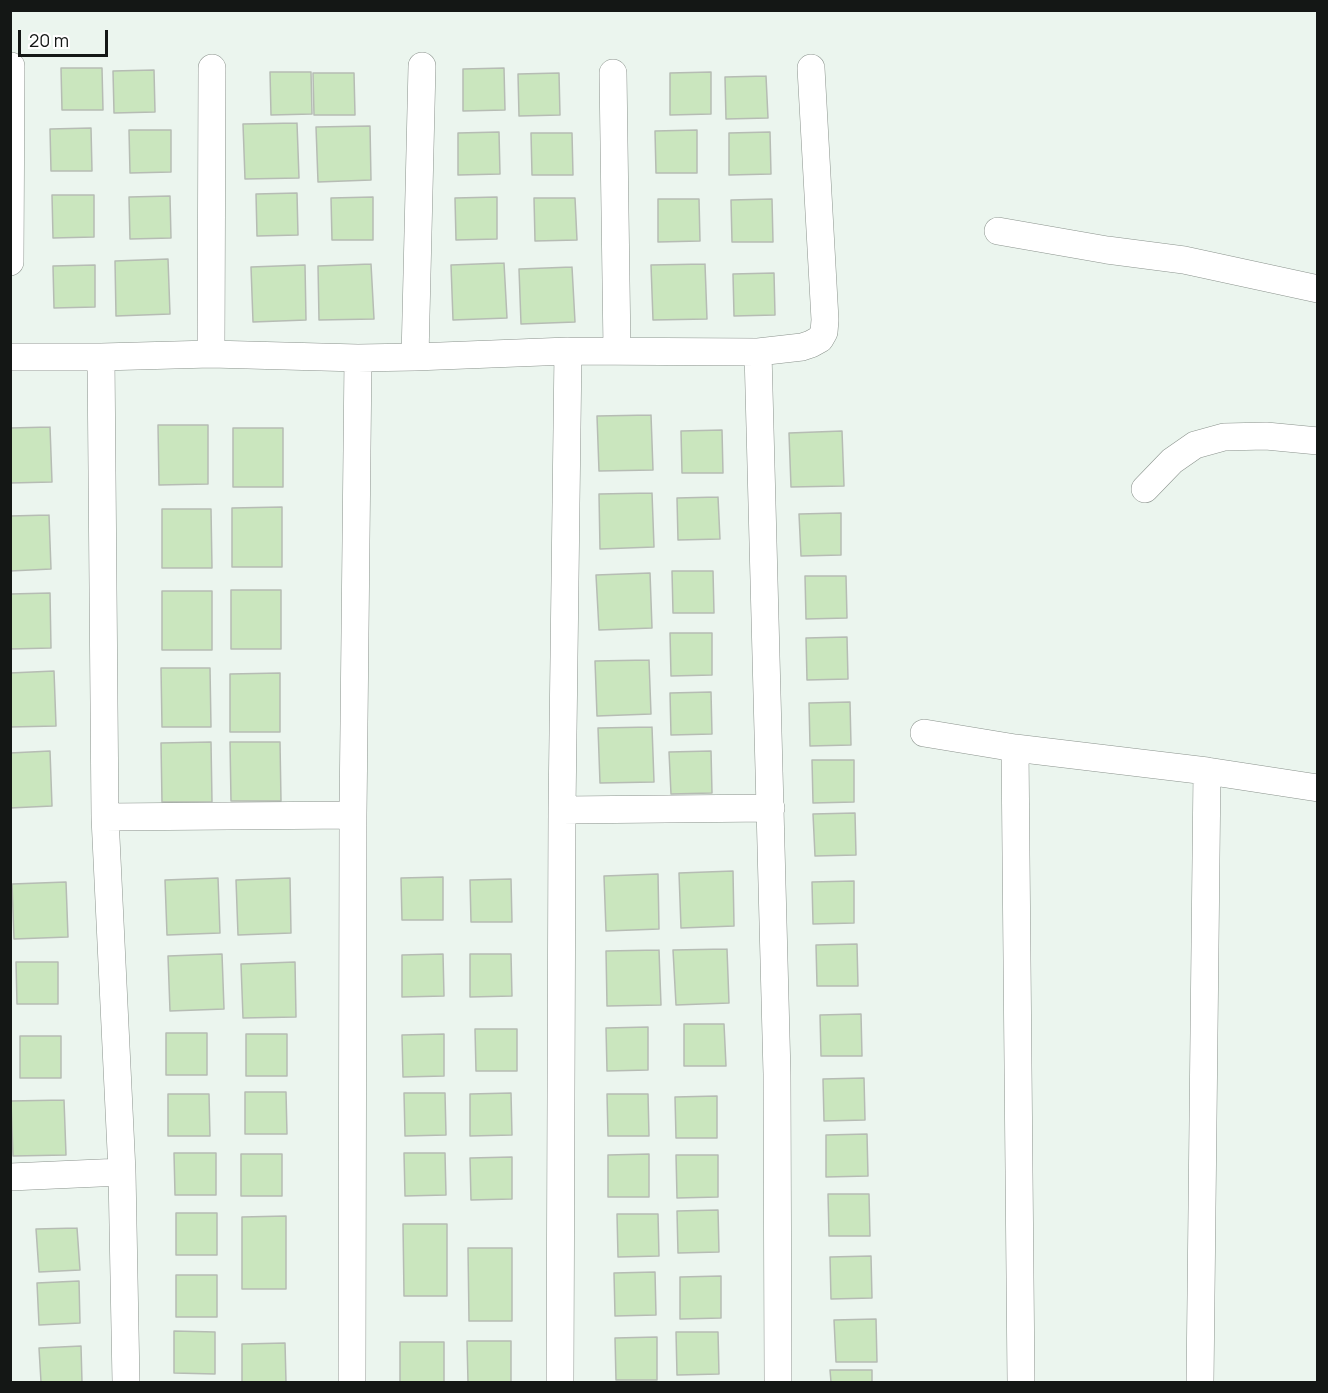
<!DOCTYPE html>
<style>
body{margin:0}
#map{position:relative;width:1328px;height:1393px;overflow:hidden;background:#ebf5ee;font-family:Manrope,sans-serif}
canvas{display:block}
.frame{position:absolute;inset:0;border:12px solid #141715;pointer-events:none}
.scale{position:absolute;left:18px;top:30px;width:90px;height:27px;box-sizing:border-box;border:3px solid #141715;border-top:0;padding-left:8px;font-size:18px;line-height:21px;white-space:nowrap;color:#141715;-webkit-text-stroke:4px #fff;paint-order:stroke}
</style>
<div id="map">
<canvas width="1328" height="1393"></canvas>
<div class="frame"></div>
<div class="scale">20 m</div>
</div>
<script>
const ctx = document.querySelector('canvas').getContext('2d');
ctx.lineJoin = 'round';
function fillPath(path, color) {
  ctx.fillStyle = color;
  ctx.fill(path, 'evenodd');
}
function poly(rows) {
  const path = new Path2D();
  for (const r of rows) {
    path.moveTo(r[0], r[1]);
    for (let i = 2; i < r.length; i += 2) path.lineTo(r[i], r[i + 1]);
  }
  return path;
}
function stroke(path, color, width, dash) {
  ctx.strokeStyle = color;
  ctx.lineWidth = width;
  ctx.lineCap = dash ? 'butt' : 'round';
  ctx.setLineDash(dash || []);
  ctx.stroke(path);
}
const building = poly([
 [61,68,102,68,103,110,62,110,61,68],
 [504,68,505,110,463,111,463,69,504,68],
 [154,70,155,112,114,113,113,71,154,70],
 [270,72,311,72,312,114,271,115,270,72],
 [711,72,711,114,670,115,670,73,711,72],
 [313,73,354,73,355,115,314,115,313,73],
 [559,73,560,115,519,116,518,74,559,73],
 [766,76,768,118,726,119,725,77,766,76],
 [297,123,299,178,245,179,243,124,297,123],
 [370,126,371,180,318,182,316,127,370,126],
 [91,128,92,171,51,171,50,129,91,128],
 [129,130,171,130,171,172,130,173,129,130],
 [697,130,697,173,656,173,655,131,697,130],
 [499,132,500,174,458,175,458,133,499,132],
 [770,132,771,174,729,175,729,133,770,132],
 [531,133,572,133,573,175,532,175,531,133],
 [297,193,298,235,257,236,256,194,297,193],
 [52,195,94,195,94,237,53,238,52,195],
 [170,196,171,238,130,239,129,197,170,196],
 [373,197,373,240,332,240,331,198,373,197],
 [497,197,497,239,456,240,455,198,497,197],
 [534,198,575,198,577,240,535,241,534,198],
 [658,199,699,199,700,241,658,242,658,199],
 [772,199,773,242,732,242,731,200,772,199],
 [168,259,170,314,116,316,115,261,168,259],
 [504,263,507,318,453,320,451,265,504,263],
 [371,264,374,319,319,320,318,266,371,264],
 [705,264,707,319,653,320,651,265,705,264],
 [95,265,95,307,54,308,53,266,95,265],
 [305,265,306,320,253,322,251,267,305,265],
 [572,267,575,322,521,324,519,269,572,267],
 [774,273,775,315,734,316,733,274,774,273],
 [651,415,653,470,599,471,597,416,651,415],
 [158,425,208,425,208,484,159,485,158,425],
 [50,427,52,482,10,483,10,428,50,427],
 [233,428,283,428,283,487,233,487,233,428],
 [722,430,723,473,682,473,681,431,722,430],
 [842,431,844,486,791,487,789,433,842,431],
 [652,493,654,547,600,549,599,494,652,493],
 [718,497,720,539,678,540,677,498,718,497],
 [282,507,282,567,232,567,232,508,282,507],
 [162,509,211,509,212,568,162,568,162,509],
 [841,513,841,555,801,556,799,514,841,513],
 [49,515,51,569,10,571,10,516,49,515],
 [672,571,713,571,714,613,673,613,672,571],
 [650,573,652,628,599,630,596,575,650,573],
 [805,576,846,576,847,618,806,619,805,576],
 [231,590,281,590,281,649,231,649,231,590],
 [162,591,212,591,212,650,162,650,162,591],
 [50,593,51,648,10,649,10,594,50,593],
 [670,633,712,633,712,675,671,676,670,633],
 [847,637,848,679,807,680,806,638,847,637],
 [649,660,651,714,597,716,595,661,649,660],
 [161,668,210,668,211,727,162,727,161,668],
 [54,671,56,726,10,727,10,673,54,671],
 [280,673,280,732,230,732,230,674,280,673],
 [711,692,712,734,671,735,670,693,711,692],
 [850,702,851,745,810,746,809,703,850,702],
 [652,727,654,782,600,783,598,728,652,727],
 [211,742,212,802,162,802,161,743,211,742],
 [230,742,280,742,281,801,231,801,230,742],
 [50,751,52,806,10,808,10,753,50,751],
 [711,751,712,793,671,794,669,752,711,751],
 [812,760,854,760,854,802,813,803,812,760],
 [855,813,856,855,815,856,813,814,855,813],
 [733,871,734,926,681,928,679,873,733,871],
 [658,874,659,929,606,931,604,876,658,874],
 [443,877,443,920,402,920,401,878,443,877],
 [218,878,220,933,167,935,165,880,218,878],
 [290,878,291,933,238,935,236,880,290,878],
 [511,879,512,922,471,922,470,880,511,879],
 [854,881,854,923,813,924,812,882,854,881],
 [66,882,68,937,14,939,12,884,66,882],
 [857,944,858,986,817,986,816,945,857,944],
 [727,949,729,1003,676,1005,673,950,727,949],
 [659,950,661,1005,607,1006,606,951,659,950],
 [222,954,224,1009,170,1011,168,956,222,954],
 [443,954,444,996,402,997,402,955,443,954],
 [470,954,511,954,512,996,470,997,470,954],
 [16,962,58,962,58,1004,17,1004,16,962],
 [295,962,296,1017,243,1018,241,964,295,962],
 [861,1014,862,1056,821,1056,820,1015,861,1014],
 [684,1024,724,1024,726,1066,684,1066,684,1024],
 [648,1027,648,1070,607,1071,606,1028,648,1027],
 [475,1029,517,1029,517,1071,476,1071,475,1029],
 [166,1033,207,1033,207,1075,166,1075,166,1033],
 [246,1034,287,1034,287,1076,246,1076,246,1034],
 [444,1034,444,1076,403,1077,402,1035,444,1034],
 [20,1036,61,1036,61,1078,20,1078,20,1036],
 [864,1078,865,1120,824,1121,823,1079,864,1078],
 [245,1092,286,1092,287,1134,245,1134,245,1092],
 [404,1093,445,1093,446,1135,405,1136,404,1093],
 [511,1093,512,1135,470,1136,470,1094,511,1093],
 [168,1094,209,1094,210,1136,168,1136,168,1094],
 [607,1094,648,1094,649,1136,608,1136,607,1094],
 [717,1096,717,1138,676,1138,675,1097,717,1096],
 [64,1100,66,1155,13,1156,11,1101,64,1100],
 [867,1134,868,1176,826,1177,826,1135,867,1134],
 [174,1153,216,1153,216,1195,175,1195,174,1153],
 [404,1153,445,1153,446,1195,405,1196,404,1153],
 [241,1154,282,1154,282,1196,241,1196,241,1154],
 [649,1154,649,1197,608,1197,608,1155,649,1154],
 [676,1155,718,1155,718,1197,677,1198,676,1155],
 [512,1157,512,1199,471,1200,470,1158,512,1157],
 [828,1194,869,1194,870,1236,829,1236,828,1194],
 [718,1210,719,1252,678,1253,677,1211,718,1210],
 [176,1213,217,1213,217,1255,176,1255,176,1213],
 [617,1214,658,1214,659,1256,618,1257,617,1214],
 [286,1216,286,1289,242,1289,242,1217,286,1216],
 [403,1224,447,1224,447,1296,404,1296,403,1224],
 [77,1228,80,1270,39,1272,36,1229,77,1228],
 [468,1248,512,1248,512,1321,469,1321,468,1248],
 [871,1256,872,1298,831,1299,830,1257,871,1256],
 [655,1272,656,1315,615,1316,614,1273,655,1272],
 [176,1275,217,1275,217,1317,176,1317,176,1275],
 [721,1276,721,1318,680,1319,680,1277,721,1276],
 [79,1281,80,1323,39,1325,37,1283,79,1281],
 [876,1319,877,1362,836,1362,834,1320,876,1319],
 [174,1331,215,1332,215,1374,174,1373,174,1331],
 [676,1332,718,1332,719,1374,677,1375,676,1332],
 [657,1337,657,1380,616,1380,615,1338,657,1337],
 [467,1341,511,1341,511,1382,468,1382,467,1341],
 [400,1342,444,1342,444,1382,400,1382,400,1342],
 [285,1343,286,1382,242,1382,242,1344,285,1343],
 [81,1346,82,1382,41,1382,39,1348,81,1346],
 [830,1370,872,1370,872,1382,831,1382,830,1370]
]);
fillPath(building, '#cae6be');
stroke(building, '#b6bcb4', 1.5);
const minor = poly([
 [613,73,617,350],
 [998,231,1107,250,1184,260,1318,289],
 [10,262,11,66],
 [758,352,777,1074,778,1382],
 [211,354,212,68],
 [10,357,101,357,211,354,358,358,415,357,568,351,758,352,802,347,811,344,820,339,824,332,825,320,811,68],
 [101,357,105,817,122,1172,126,1382],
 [415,357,422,66],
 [1145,489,1172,461,1195,445,1224,437,1266,436,1318,441],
 [924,733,1015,748,1207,771,1318,788],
 [1015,748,1021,1382],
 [562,810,771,808],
 [105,817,353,815],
 [10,1177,122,1172],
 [352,1382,353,815,358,358],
 [560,1382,562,810,568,351],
 [1200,1382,1207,771]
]);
stroke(minor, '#8b938d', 28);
stroke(minor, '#fff', 27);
</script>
